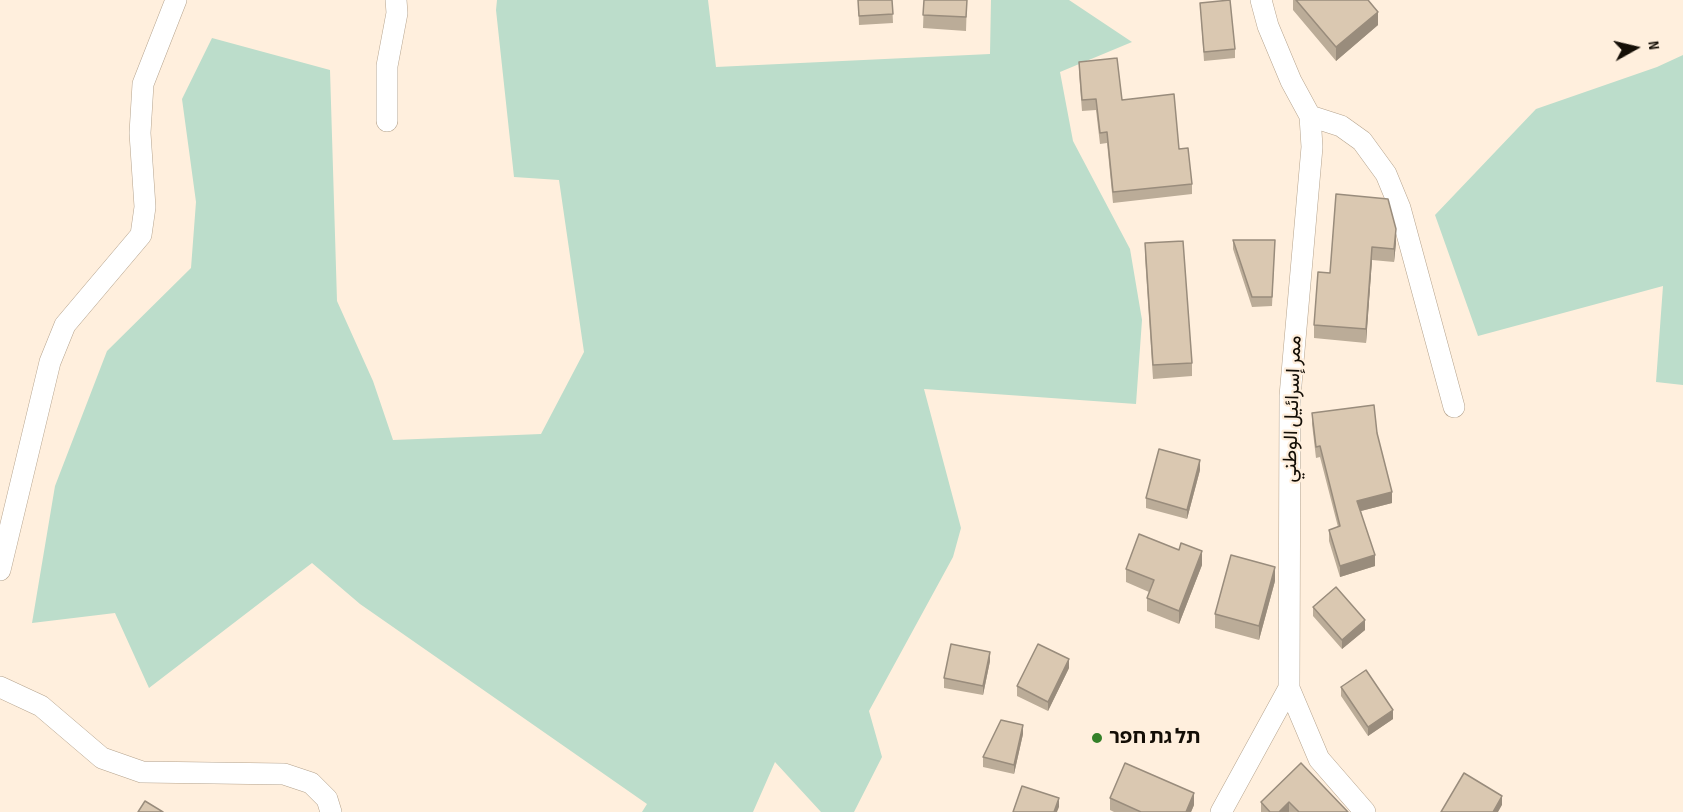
<!DOCTYPE html>
<meta charset="utf-8">
<style>
body{margin:0}
#map{position:relative;width:1683px;height:812px;overflow:hidden;background:#ffefdd;font-family:"Sofia Sans Condensed",sans-serif}
canvas{display:block}
.north{position:absolute;left:1605px;top:18px;width:60px;height:60px;-webkit-text-stroke:4px #ffefdd;paint-order:stroke;rotate:82deg;font-size:16px;font-weight:700;line-height:24px;text-align:center;color:#140e06}
.north::after{content:'';display:block;margin:auto;width:21px;height:27px;background:#140e06;clip-path:polygon(50% 0,100% 100%,50% 72%,0 100%)}
</style>
<div id="map">
<canvas width="1683" height="812"></canvas>
<div class="north">N</div>
</div>
<script>
const ctx = document.querySelector('canvas').getContext('2d');
ctx.lineJoin = 'round';
function fillPath(path, color) {
  ctx.fillStyle = color;
  ctx.fill(path, 'evenodd');
}
function poly(rows) {
  const path = new Path2D();
  for (const r of rows) {
    path.moveTo(r[0], r[1]);
    for (let i = 2; i < r.length; i += 2) path.lineTo(r[i], r[i + 1]);
  }
  return path;
}
function stroke(path, color, width, dash) {
  ctx.strokeStyle = color;
  ctx.lineWidth = width;
  ctx.lineCap = dash ? 'butt' : 'round';
  ctx.setLineDash(dash || []);
  ctx.stroke(path);
}
function write(font, color, halo, rows, align = 'center') {
  ctx.font = font + ' "Sofia Sans Condensed",Vazirmatn,"Noto Sans Hebrew",sans-serif';
  ctx.lineWidth = 4.5;
  ctx.setLineDash([]);
  ctx.textBaseline = 'middle';
  ctx.strokeStyle = halo;
  ctx.fillStyle = color;
  for (const [text, x, y, turn = 0] of rows) {
    ctx.save();
    ctx.translate(x, y);
    ctx.rotate((+turn || 0) * Math.PI / 180);
    ctx.textAlign = isNaN(turn) ? turn : align;
    if (halo) ctx.strokeText(text, 0, 0);
    ctx.fillText(text, 0, 0);
    ctx.restore();
  }
}
fillPath(poly([
 [497,0,708,0,716,67,990,54,991,0,1069,0,1132,42,1060,72,1073,141,1130,249,1142,320,1136,404,924,389,961,528,953,557,869,711,882,757,854,812,821,812,775,762,753,812,642,812,647,804,360,604,312,563,149,688,115,613,32,623,55,486,107,351,191,268,196,202,182,99,212,38,330,70,337,301,373,381,393,440,541,434,584,352,559,180,514,177,496,10],
 [1683,55,1683,385,1656,382,1663,286,1478,336,1435,215,1536,109,1657,67]
]), '#bcddcb');
const minor = poly([
 [1310,116,1341,126,1362,141,1386,174,1400,208,1454,407],
 [387,121,387,66,397,13,396,0],
 [0,570,50,362,65,325,141,235,145,207,140,133,143,84,176,0],
 [0,687,41,706,102,758,142,772,284,774,311,783,327,799,331,812],
 [1289,688,1319,759,1365,812],
 [1221,812,1289,688,1290,396,1312,147,1310,116,1291,81,1268,26,1261,0]
]);
stroke(minor, '#b5a38d', 22);
stroke(minor, '#fff', 21);
fillPath(poly([
 [858,0,892,0,893,23,859,25],
 [924,0,967,0,966,31,923,28],
 [1293,0,1368,0,1378,25,1336,61,1293,10],
 [1200,3,1235,49,1235,58,1204,61],
 [1079,62,1179,149,1192,184,1192,194,1113,203,1107,143,1100,144,1096,110,1082,111,1079,73],
 [1336,194,1396,243,1394,262,1372,260,1366,343,1314,338,1314,325,1330,273],
 [1233,240,1275,240,1272,306,1252,307,1233,249],
 [1145,243,1192,363,1192,376,1153,379,1145,257],
 [1312,413,1377,433,1392,503,1361,511,1375,566,1340,577,1329,541,1329,530,1338,527,1320,457,1316,458,1312,424],
 [1200,470,1187,519,1146,508,1146,498],
 [1202,565,1179,624,1147,611,1147,598,1149,592,1126,582,1126,569],
 [1275,581,1259,640,1215,628,1215,614],
 [1313,607,1365,630,1342,649,1313,616],
 [990,661,983,695,944,688,944,678],
 [1069,668,1048,711,1017,696,1017,686],
 [1341,687,1393,719,1368,736,1341,696],
 [1023,734,1014,774,983,767,983,757],
 [1301,763,1348,812,1261,812,1261,802],
 [1110,798,1194,805,1191,812,1114,812,1110,810]
]), '#bbac98');
fillPath(poly([
 [1378,12,1378,25,1336,61,1336,47],
 [1396,229,1396,243,1394,262,1394,249],
 [1372,247,1372,260,1366,343,1366,329],
 [1200,460,1200,470,1187,519,1187,510],
 [1392,492,1392,503,1357,512,1357,501],
 [1202,551,1202,565,1179,624,1179,611],
 [1375,555,1375,566,1340,577,1340,566],
 [1275,567,1275,581,1259,640,1259,626],
 [1365,620,1365,630,1342,649,1342,640],
 [990,652,990,661,983,695,983,686],
 [1069,659,1069,668,1048,711,1048,702],
 [1393,710,1393,719,1368,736,1368,727],
 [1023,725,1023,734,1014,774,1014,765],
 [1194,793,1194,805,1191,812,1186,812],
 [1502,796,1502,805,1498,812,1493,812],
 [1059,798,1059,807,1057,812,1054,812],
 [1289,802,1289,812,1279,812]
]), '#998c7c');
const building = poly([
 [858,0,892,0,893,14,859,16,858,0],
 [924,0,967,0,966,17,923,15,924,0],
 [1230,0,1235,49,1204,52,1200,3,1230,0],
 [1296,0,1368,0,1378,12,1336,47,1296,0],
 [1117,58,1122,100,1174,94,1179,149,1188,148,1192,184,1113,192,1107,132,1100,133,1096,99,1082,100,1079,62,1117,58],
 [1336,194,1388,199,1396,229,1394,249,1372,247,1366,329,1314,325,1318,272,1330,273,1336,194],
 [1233,240,1275,240,1272,297,1252,297,1233,240],
 [1183,241,1192,363,1153,365,1145,243,1183,241],
 [1374,405,1377,433,1392,492,1357,501,1375,555,1340,566,1329,530,1340,526,1320,446,1316,447,1312,413,1374,405],
 [1159,449,1200,460,1187,510,1146,498,1159,449],
 [1139,534,1179,550,1181,543,1202,551,1179,611,1147,598,1154,580,1126,569,1139,534],
 [1231,555,1275,567,1259,626,1215,614,1231,555],
 [1336,587,1365,620,1342,640,1313,607,1336,587],
 [951,644,990,652,983,686,944,678,951,644],
 [1038,644,1069,659,1048,702,1017,686,1038,644],
 [1366,670,1393,710,1368,727,1341,687,1366,670],
 [1001,720,1023,725,1014,765,983,757,1001,720],
 [1125,763,1194,793,1186,812,1141,812,1110,798,1125,763],
 [1301,763,1348,812,1299,812,1289,802,1279,812,1270,812,1261,802,1301,763],
 [1464,773,1502,796,1493,812,1441,812,1464,773],
 [1022,786,1059,798,1054,812,1013,812,1022,786],
 [145,801,163,812,138,812,145,801]
]);
fillPath(building, '#dac8b1');
stroke(building, '#998c7c', 1.5);
for (const [x, y, r, color] of [
 [1097,738,6,"#348028"]
]) {
  const dot = new Path2D();
  dot.arc(x, y, r, 0, 2 * Math.PI);
  ctx.fillStyle = color;
  ctx.fill(dot);
  stroke(dot, '#ffefdd', 2);
}
write('20px', '#140e06', '#ffefdd', [
 ["ممر إسرائيل الوطني",1293,409,-88]
]);
write('bold 20px', '#140e06', '#ffefdd', [
 ["תל גת חפר",1109,738]
], 'left');
</script>
